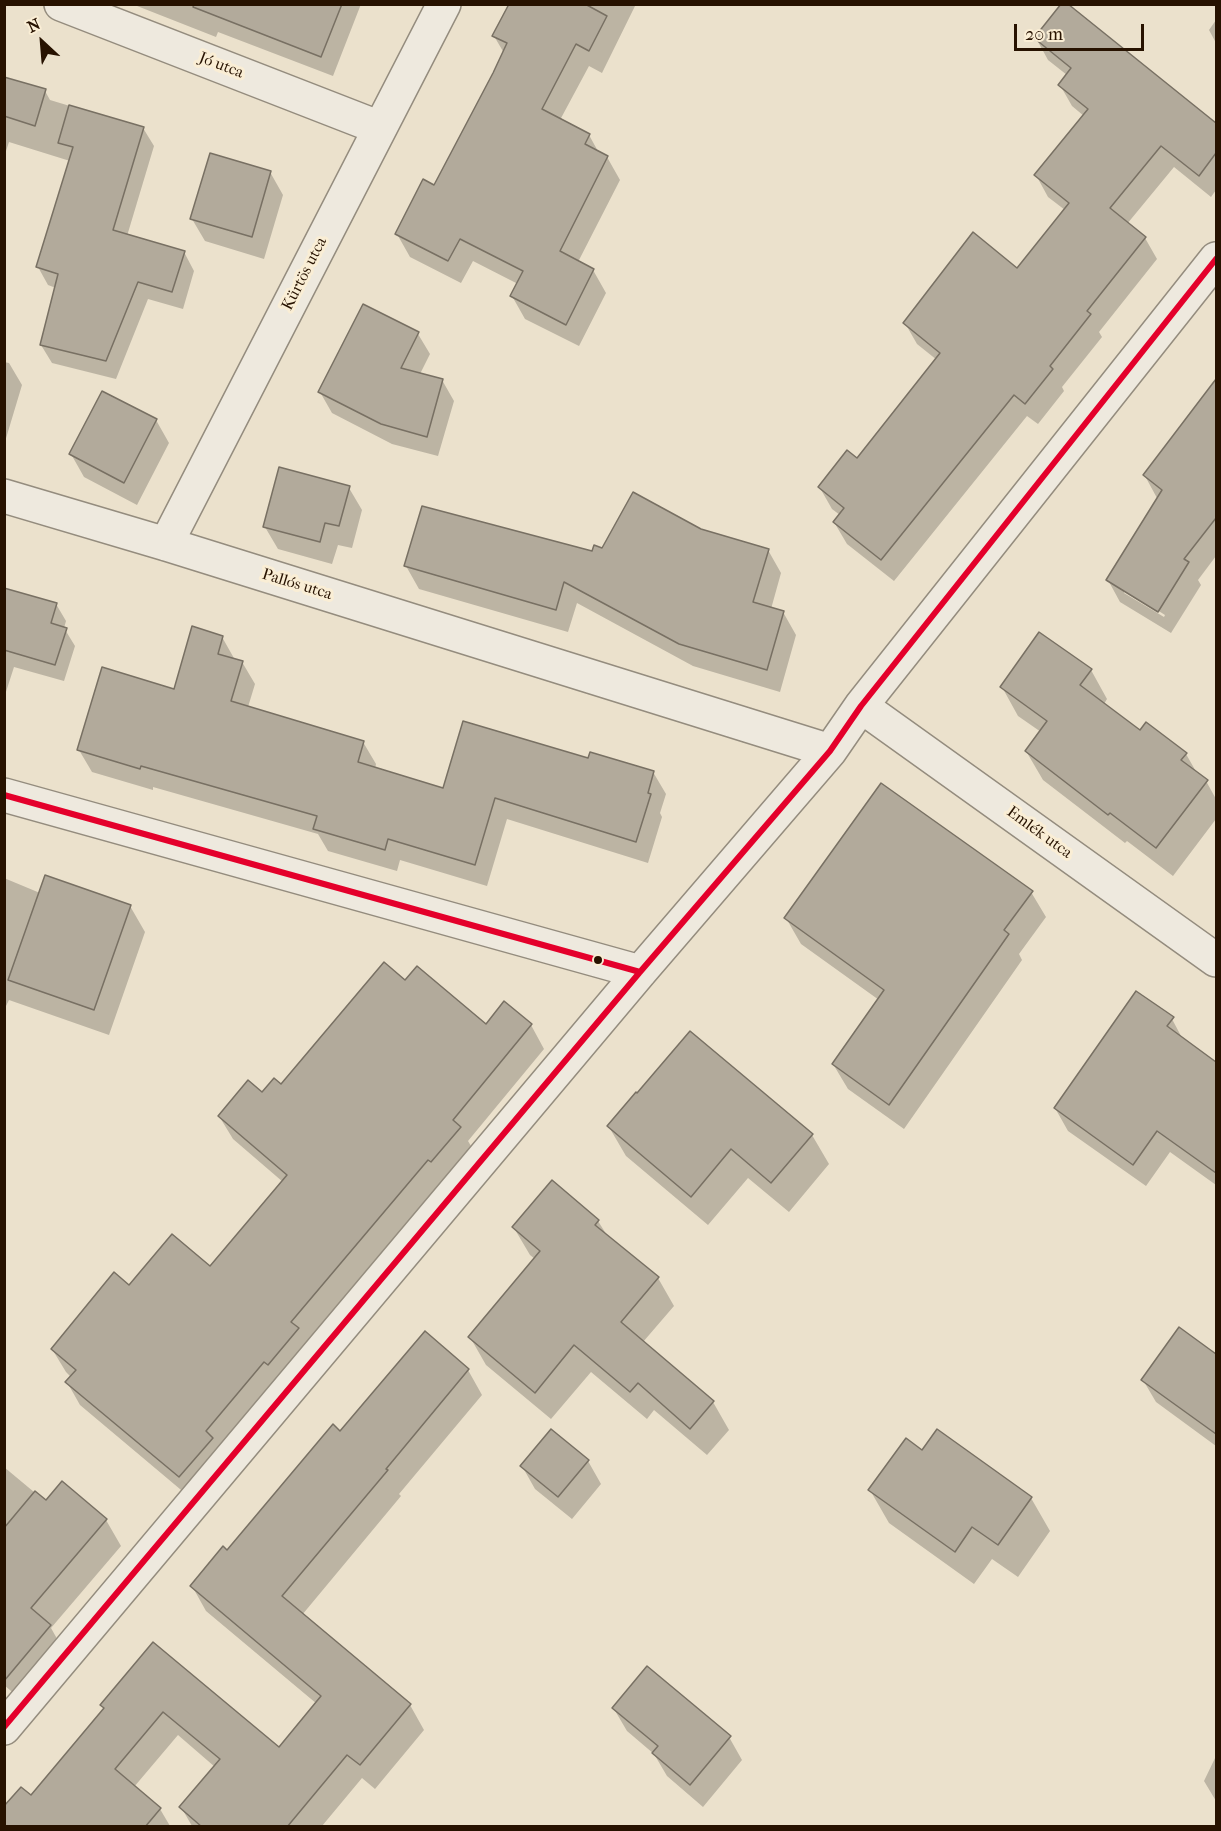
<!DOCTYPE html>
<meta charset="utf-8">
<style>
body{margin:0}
#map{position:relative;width:1221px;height:1831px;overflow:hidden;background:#ebe1cc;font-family:"IM FELL French Canon",serif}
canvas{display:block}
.frame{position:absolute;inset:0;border:6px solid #271200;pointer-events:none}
.north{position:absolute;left:12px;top:12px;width:60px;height:60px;-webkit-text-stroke:4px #faeed5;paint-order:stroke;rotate:334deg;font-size:16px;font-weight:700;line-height:24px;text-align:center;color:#271200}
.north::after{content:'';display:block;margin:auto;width:21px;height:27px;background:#271200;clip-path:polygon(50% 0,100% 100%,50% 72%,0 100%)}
.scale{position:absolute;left:1014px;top:24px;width:130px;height:27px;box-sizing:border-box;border:3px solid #271200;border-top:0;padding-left:8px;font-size:18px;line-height:21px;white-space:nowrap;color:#271200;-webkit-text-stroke:4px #faeed5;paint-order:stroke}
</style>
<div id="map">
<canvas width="1221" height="1831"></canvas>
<div class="frame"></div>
<div class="north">N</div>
<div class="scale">20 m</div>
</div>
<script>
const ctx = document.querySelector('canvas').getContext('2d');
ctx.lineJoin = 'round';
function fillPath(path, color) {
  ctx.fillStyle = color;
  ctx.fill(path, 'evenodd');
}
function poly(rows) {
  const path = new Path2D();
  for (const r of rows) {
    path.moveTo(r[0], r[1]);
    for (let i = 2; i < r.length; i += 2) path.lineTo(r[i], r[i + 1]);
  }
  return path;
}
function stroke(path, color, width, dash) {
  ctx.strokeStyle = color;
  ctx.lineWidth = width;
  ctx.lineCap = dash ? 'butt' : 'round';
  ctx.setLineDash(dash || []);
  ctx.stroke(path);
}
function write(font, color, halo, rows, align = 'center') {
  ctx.font = font + ' "IM FELL French Canon",serif';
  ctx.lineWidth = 6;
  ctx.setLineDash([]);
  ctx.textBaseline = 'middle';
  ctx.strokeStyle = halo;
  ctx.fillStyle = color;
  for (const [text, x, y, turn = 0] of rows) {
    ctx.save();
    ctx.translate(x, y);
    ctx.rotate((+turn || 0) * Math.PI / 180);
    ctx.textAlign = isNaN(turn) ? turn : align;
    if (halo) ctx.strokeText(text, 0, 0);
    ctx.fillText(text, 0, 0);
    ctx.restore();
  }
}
fillPath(poly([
 [132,4,361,4,333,76,218,32,216,37],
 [510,4,636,4,602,73,589,66,560,120,589,135,599,153,607,157,620,180,578,262,593,270,606,293,579,346,525,319,512,296,518,284,473,261,461,283,410,257,397,234,435,187,504,53,494,36],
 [1065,4,1216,125,1216,190,1211,197,1174,167,1127,224,1145,238,1157,259,1099,332,1102,337,1062,387,1064,391,1038,424,1027,416,894,581,847,544,834,522,840,515,832,509,820,488,857,460,937,360,917,344,905,323,1018,270,1065,210,1048,197,1036,175,1084,116,1072,106,1060,85,1067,75,1048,60,1036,38],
 [1216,20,1216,43,1209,30],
 [4,79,45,91,50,100,143,128,154,146,127,236,184,252,194,271,183,309,148,299,116,379,52,363,41,345,56,288,48,285,38,267,70,161,9,142,4,157],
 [270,172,283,195,264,259,205,241,192,219],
 [364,306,418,334,430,354,420,374,442,380,454,401,438,456,392,444,332,413,320,392],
 [4,362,9,363,22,385,4,445],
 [1216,394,1216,556,1198,580,1201,585,1171,633,1120,602,1108,580,1157,498,1145,476,1211,403],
 [1124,589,1165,615,1164,617,1124,593],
 [156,420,169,443,137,505,84,477,71,454],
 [349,488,362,510,352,548,338,545,332,564,278,549,265,527],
 [603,549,768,550,781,573,771,609,783,612,796,635,780,692,693,666,577,603,568,632,419,589,406,566,593,553],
 [4,589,56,604,66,621,64,628,75,646,64,681,14,667,4,698],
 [222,637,235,660,242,662,255,684,248,707,363,742,376,764,375,769,444,789,589,760,653,772,666,794,660,813,662,817,648,863,507,819,487,886,400,860,397,871,328,851,318,834,153,787,153,790,92,772,79,750,175,691],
 [1091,670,1107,699,1104,704,1140,732,1186,754,1198,775,1206,781,1216,799,1216,819,1173,876,1127,841,1125,843,1043,780,1026,751,1041,732,1018,716,1002,687],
 [4,878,40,893,130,906,145,932,109,1035,9,1000,4,1010],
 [1031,892,1046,917,1019,954,1022,960,904,1129,848,1089,833,1064,879,1000,801,944,786,918],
 [405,982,486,1026,504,1003,531,1025,544,1049,468,1141,474,1151,193,1500,80,1405,67,1382,71,1377,66,1372,52,1349,129,1287,211,1268,283,1182,233,1139,219,1116,262,1094,282,1086],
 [1172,1019,1198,1068,1216,1081,1216,1185,1170,1152,1146,1186,1068,1131,1055,1108],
 [609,1127,812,1135,829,1164,789,1212,748,1178,708,1225,626,1156],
 [598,1221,608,1237,658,1278,674,1306,643,1342,713,1402,729,1430,707,1455,654,1410,647,1419,591,1372,551,1419,486,1365,470,1337,535,1259,530,1255,514,1228],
 [1179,1329,1216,1356,1216,1446,1156,1402,1143,1380],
 [468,1370,482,1395,399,1494,401,1496,302,1615,410,1705,424,1730,375,1789,362,1778,322,1826,192,1826,181,1807,215,1767,178,1735,134,1787,160,1809,170,1826,4,1826,32,1798,104,1710,102,1705,154,1644,279,1749,317,1704,206,1611,192,1586,227,1552,341,1433],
 [552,1431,588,1461,601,1484,572,1519,535,1489,522,1466],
 [923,1452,1031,1498,1050,1531,1018,1577,992,1559,974,1584,889,1523,870,1490],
 [4,1467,46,1502,106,1520,121,1546,51,1628,65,1653,24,1702,4,1685],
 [614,1709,729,1737,742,1760,703,1807,667,1776,654,1754,627,1731],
 [1216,1756,1216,1801,1204,1781]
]), '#0003');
const building = poly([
 [194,4,342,4,321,57,193,7,194,4],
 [509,4,585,4,607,16,589,51,576,44,542,109,590,134,585,144,608,156,560,251,594,269,566,325,510,296,523,271,460,239,448,261,395,234,423,179,434,185,493,73,507,43,492,36,509,4],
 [1061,4,1068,4,1216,123,1216,153,1199,176,1161,146,1110,208,1146,237,1087,311,1091,314,1050,366,1053,369,1025,404,1014,395,881,560,833,522,844,508,818,487,847,450,857,458,940,353,903,323,973,232,1017,268,1069,203,1034,175,1088,109,1058,85,1071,68,1034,38,1061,4],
 [4,77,46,89,35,126,4,116,4,77],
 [69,105,144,127,113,230,185,251,172,292,138,282,106,361,40,345,58,274,36,267,73,147,58,143,69,105],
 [210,153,271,171,252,237,190,219,210,153],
 [363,304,419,332,401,368,443,379,427,437,381,424,318,392,363,304],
 [1216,379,1216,518,1184,559,1189,562,1158,612,1106,580,1162,490,1143,475,1216,379],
 [102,391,157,419,124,483,69,454,102,391],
 [279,467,350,486,339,526,325,523,320,542,263,527,279,467],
 [633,492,701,529,769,549,753,602,784,611,767,670,679,644,564,582,556,610,404,566,422,506,592,551,594,545,602,548,633,492],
 [4,588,57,603,51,623,67,628,55,665,4,650,4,588],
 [192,626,223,636,218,654,243,661,231,701,364,741,358,762,443,788,463,721,588,758,590,752,654,771,648,793,651,794,636,842,495,798,475,865,388,839,385,850,313,829,317,816,141,766,140,769,77,750,102,667,174,689,192,626],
 [1039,632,1092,669,1080,685,1140,730,1146,722,1187,753,1181,760,1208,780,1156,848,1110,813,1108,815,1025,751,1047,721,1000,687,1039,632],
 [881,783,1033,891,1004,930,1009,934,889,1105,832,1064,884,990,784,918,881,783],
 [45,875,131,905,94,1010,8,980,45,875],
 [384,962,405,980,417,966,486,1024,504,1001,532,1024,453,1120,461,1127,431,1162,428,1160,291,1322,299,1328,268,1365,264,1362,206,1431,213,1438,179,1477,65,1382,76,1370,51,1349,114,1272,129,1285,172,1234,210,1266,287,1175,218,1116,248,1080,262,1092,274,1078,281,1084,384,962],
 [1136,991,1174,1017,1167,1026,1216,1062,1216,1173,1157,1131,1133,1165,1054,1108,1136,991],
 [690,1031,813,1134,771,1183,731,1149,691,1197,607,1126,636,1092,637,1093,690,1031],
 [552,1180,599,1220,595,1225,659,1277,621,1322,714,1401,690,1429,638,1383,630,1392,574,1345,535,1393,468,1337,540,1251,512,1227,552,1180],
 [1179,1327,1216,1354,1216,1434,1141,1380,1179,1327],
 [425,1331,469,1369,386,1469,388,1470,282,1596,411,1704,360,1765,347,1755,287,1827,202,1827,179,1807,220,1759,163,1712,115,1769,161,1808,145,1827,4,1827,4,1806,21,1787,31,1795,104,1708,100,1705,153,1642,279,1747,321,1696,190,1586,223,1546,227,1550,333,1424,340,1431,425,1331],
 [551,1429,589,1460,558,1497,520,1466,551,1429],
 [937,1429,1032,1497,998,1545,972,1527,955,1552,868,1490,906,1438,922,1450,937,1429],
 [62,1481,107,1519,31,1608,51,1625,4,1681,4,1528,35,1491,46,1500,62,1481],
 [647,1666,731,1736,690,1785,652,1753,658,1746,612,1708,647,1666]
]);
fillPath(building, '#b2aa9b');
stroke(building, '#787063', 1.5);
const minor = poly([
 [61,4,380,128],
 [4,496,166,544,830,751],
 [166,544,444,4],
 [861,706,1216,960],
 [4,795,640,972],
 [4,1728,640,972,830,751,861,706,1216,259]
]);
stroke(minor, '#948c7e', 36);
stroke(minor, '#eee9de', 33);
stroke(poly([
 [4,795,640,972],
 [4,1727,640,972,830,751,861,706,1216,259]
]), '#e4002b', 6);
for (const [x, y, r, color] of [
 [598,960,5,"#271200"]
]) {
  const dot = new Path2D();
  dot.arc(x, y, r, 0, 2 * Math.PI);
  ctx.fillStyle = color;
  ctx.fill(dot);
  stroke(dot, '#faeed5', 2);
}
write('16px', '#271200', '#faeed5', [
 ["Jó utca",221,66,21],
 ["Kürtös utca",305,274,-63],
 ["Pallós utca",297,585,17],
 ["Emlék utca",1039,833,36]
]);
</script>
